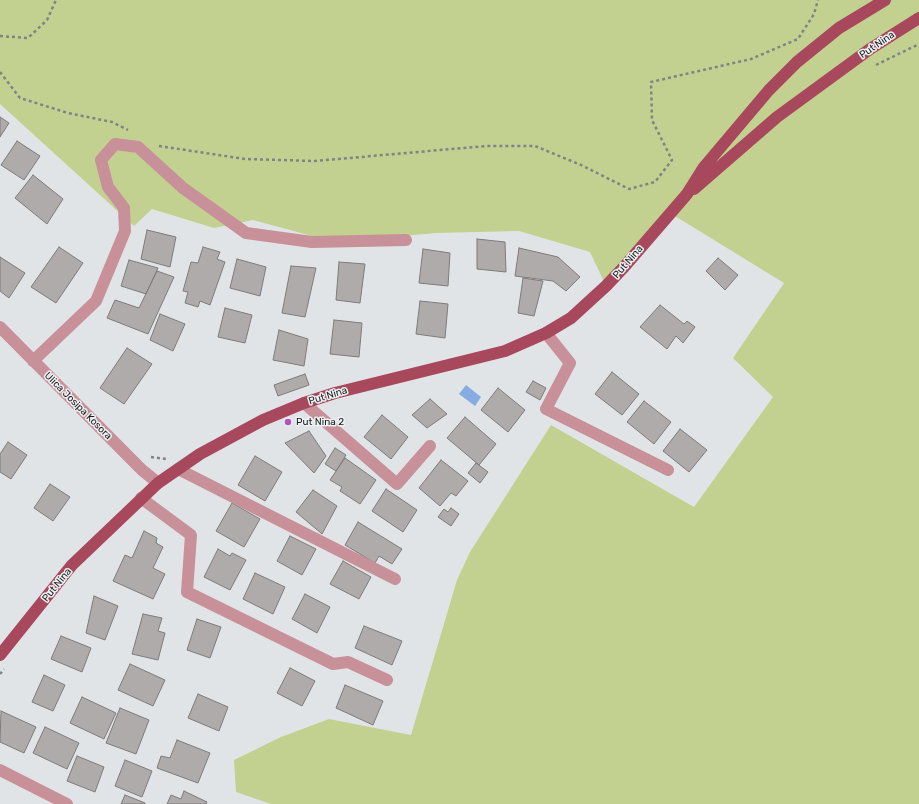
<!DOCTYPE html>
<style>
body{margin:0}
canvas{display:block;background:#e0e4e6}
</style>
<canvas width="919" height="804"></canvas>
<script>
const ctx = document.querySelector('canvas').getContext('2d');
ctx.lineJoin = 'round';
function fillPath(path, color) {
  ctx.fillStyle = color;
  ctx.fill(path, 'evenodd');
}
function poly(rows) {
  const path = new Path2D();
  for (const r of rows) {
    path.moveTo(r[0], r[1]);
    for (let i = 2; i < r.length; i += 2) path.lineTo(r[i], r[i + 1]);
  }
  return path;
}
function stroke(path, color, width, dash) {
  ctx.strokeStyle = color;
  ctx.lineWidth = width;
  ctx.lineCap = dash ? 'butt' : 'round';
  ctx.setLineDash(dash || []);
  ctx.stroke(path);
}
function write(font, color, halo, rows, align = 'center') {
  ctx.font = font + ' Rubik,sans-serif';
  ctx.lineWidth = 3;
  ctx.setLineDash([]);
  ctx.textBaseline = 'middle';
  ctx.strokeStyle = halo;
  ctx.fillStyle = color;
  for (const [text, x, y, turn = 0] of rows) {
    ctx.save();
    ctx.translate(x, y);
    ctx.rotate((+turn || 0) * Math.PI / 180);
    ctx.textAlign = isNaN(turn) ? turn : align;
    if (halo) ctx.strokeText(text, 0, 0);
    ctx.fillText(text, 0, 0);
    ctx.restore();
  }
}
fillPath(poly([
 [0,0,919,0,919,804,271,804,236,792,234,760,281,737,329,719,411,735,457,580,470,552,551,425,694,507,773,397,733,358,784,283,670,213,606,286,590,252,519,231,436,233,334,242,253,220,214,228,152,209,134,226,0,104]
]), '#c3d190');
fillPath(poly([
 [466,385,481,397,475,406,459,394]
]), '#87abe3');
const building = poly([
 [0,117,9,123,0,137,0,117],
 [17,141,40,156,24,180,1,165,17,141],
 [33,175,63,199,47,224,15,198,33,175],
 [147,230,176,237,170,267,141,259,147,230],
 [477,239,505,242,506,272,477,269,477,239],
 [59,247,83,263,56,303,31,287,59,247],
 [203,247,220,252,217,259,225,262,210,305,200,301,198,307,185,303,188,292,183,291,191,262,198,263,203,247],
 [519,248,558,257,580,277,566,291,553,281,515,276,519,248],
 [423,249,450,253,448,286,419,283,423,249],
 [0,257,25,273,9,298,0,291,0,257],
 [718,258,738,275,725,290,706,271,718,258],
 [237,259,266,267,260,296,230,288,237,259],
 [129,260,158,268,146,294,121,286,129,260],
 [339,262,365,264,360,303,336,300,339,262],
 [291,266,316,268,305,317,282,313,291,266],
 [157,271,174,277,148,334,107,318,115,300,139,308,157,271],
 [523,278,543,281,534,316,518,313,523,278],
 [420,301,448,304,445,338,416,334,420,301],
 [660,305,684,324,687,321,695,327,683,343,676,336,667,349,640,327,660,305],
 [225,308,252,315,245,343,218,337,225,308],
 [160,314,185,324,173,351,150,340,160,314],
 [334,320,362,323,359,357,330,354,334,320],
 [279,330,308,339,304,366,273,360,279,330],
 [127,348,152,364,124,404,100,388,127,348],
 [612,372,639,394,622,415,595,394,612,372],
 [305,374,309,385,278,396,274,385,305,374],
 [533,381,546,388,540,400,526,392,533,381],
 [498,388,525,410,508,432,481,410,498,388],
 [430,399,447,414,427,428,412,415,430,399],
 [644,401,671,422,654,444,627,422,644,401],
 [382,415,408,437,391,459,364,437,382,415],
 [465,417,496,444,479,465,447,438,465,417],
 [680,429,707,450,689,472,663,451,680,429],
 [309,431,326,456,314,473,285,443,309,431],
 [8,442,27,455,11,479,0,472,0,454,8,442],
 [335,448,346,455,336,471,325,464,335,448],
 [255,456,282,472,265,501,238,485,255,456],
 [345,458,376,480,360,504,340,491,342,487,330,480,345,458],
 [441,460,468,481,456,496,451,493,440,506,419,488,441,460],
 [476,463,488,472,480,483,468,473,476,463],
 [50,484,70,497,53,521,34,508,50,484],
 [386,489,417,510,403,532,372,511,386,489],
 [313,490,337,506,322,534,296,512,313,490],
 [232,503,260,519,244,547,216,531,232,503],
 [451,508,459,514,451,526,438,517,444,509,448,512,451,508],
 [358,522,402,549,392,564,379,556,375,563,345,545,358,522],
 [144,531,157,538,156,543,163,547,153,568,165,574,153,599,113,581,125,555,132,558,144,531],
 [290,536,316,549,302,575,277,561,290,536],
 [218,549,230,556,232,553,246,560,230,590,204,577,218,549],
 [343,561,371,577,359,599,330,584,343,561],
 [255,573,285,587,273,614,243,599,255,573],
 [305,594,330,607,317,633,292,619,305,594],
 [94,596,118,606,105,640,86,633,94,596],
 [143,614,162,618,158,631,165,633,158,660,132,654,143,614],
 [197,619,221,627,210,658,187,650,197,619],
 [364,626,402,641,392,665,355,648,364,626],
 [61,636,91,648,82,672,51,659,61,636],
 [130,664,165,680,153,706,118,690,130,664],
 [290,668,315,681,302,706,277,693,290,668],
 [44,675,65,685,53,711,32,702,44,675],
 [345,685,383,701,373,725,336,708,345,685],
 [198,694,228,707,219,731,188,718,198,694],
 [82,697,116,713,104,739,70,723,82,697],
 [120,708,149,720,136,754,106,743,120,708],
 [1,711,36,727,24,753,0,742,1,711],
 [45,727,79,743,67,769,33,753,45,727],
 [177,740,210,753,198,783,157,768,161,756,170,758,177,740],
 [77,756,104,767,95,792,67,781,77,756],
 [125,760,152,771,142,797,115,786,125,760],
 [184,791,207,802,206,804,167,804,171,795,181,799,184,791],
 [125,795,145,803,145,804,121,804,125,795]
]);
fillPath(building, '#afabaa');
stroke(building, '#7e7b7a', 1);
stroke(poly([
 [0,36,28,38,47,20,56,0],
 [876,65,919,44],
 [0,72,20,98,68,113,112,122,128,130],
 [159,146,245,159,315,161,486,146,535,146,581,165,629,189,655,182,672,160,652,120,651,82,751,59,798,39,814,14,818,0],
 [151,457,166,459],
 [0,674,4,669]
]), '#818384', 2.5, [3, 3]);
stroke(poly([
 [0,327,142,470,158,483],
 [546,333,570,363,546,409,668,470],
 [33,361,96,301,125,231,124,208,108,187,101,160,115,144,138,147,183,188,246,233,312,242,406,240],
 [304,403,397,484,430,446],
 [178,469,395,579],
 [141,498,191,535,187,592,333,664,348,662,387,680],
 [0,770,67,804]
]), '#c89199', 12);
stroke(poly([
 [694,189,777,117,870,49,919,18],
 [0,655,72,565,158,483,200,454,263,420,304,403,335,393,505,351,546,333,571,318,606,286,624,267,687,194,704,167,769,90,797,62,839,28,885,0]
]), '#a8485c', 12);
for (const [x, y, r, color] of [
 [288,422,4,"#b352ba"]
]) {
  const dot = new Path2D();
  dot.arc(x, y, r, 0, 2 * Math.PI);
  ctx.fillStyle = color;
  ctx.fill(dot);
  stroke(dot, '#eef1f3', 1.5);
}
write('10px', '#1b1c1c', '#eef1f3', [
 ["Put Nina",877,45,-34],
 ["Put Nina",628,262,-49],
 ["Put Nina",328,396,-17],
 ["Ulica Josipa Kosora",78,406,45],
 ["Put Nina",57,585,-51]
]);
write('10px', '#1b1c1c', '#eef1f3', [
 ["Put Nina 2",296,422]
], 'left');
</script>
